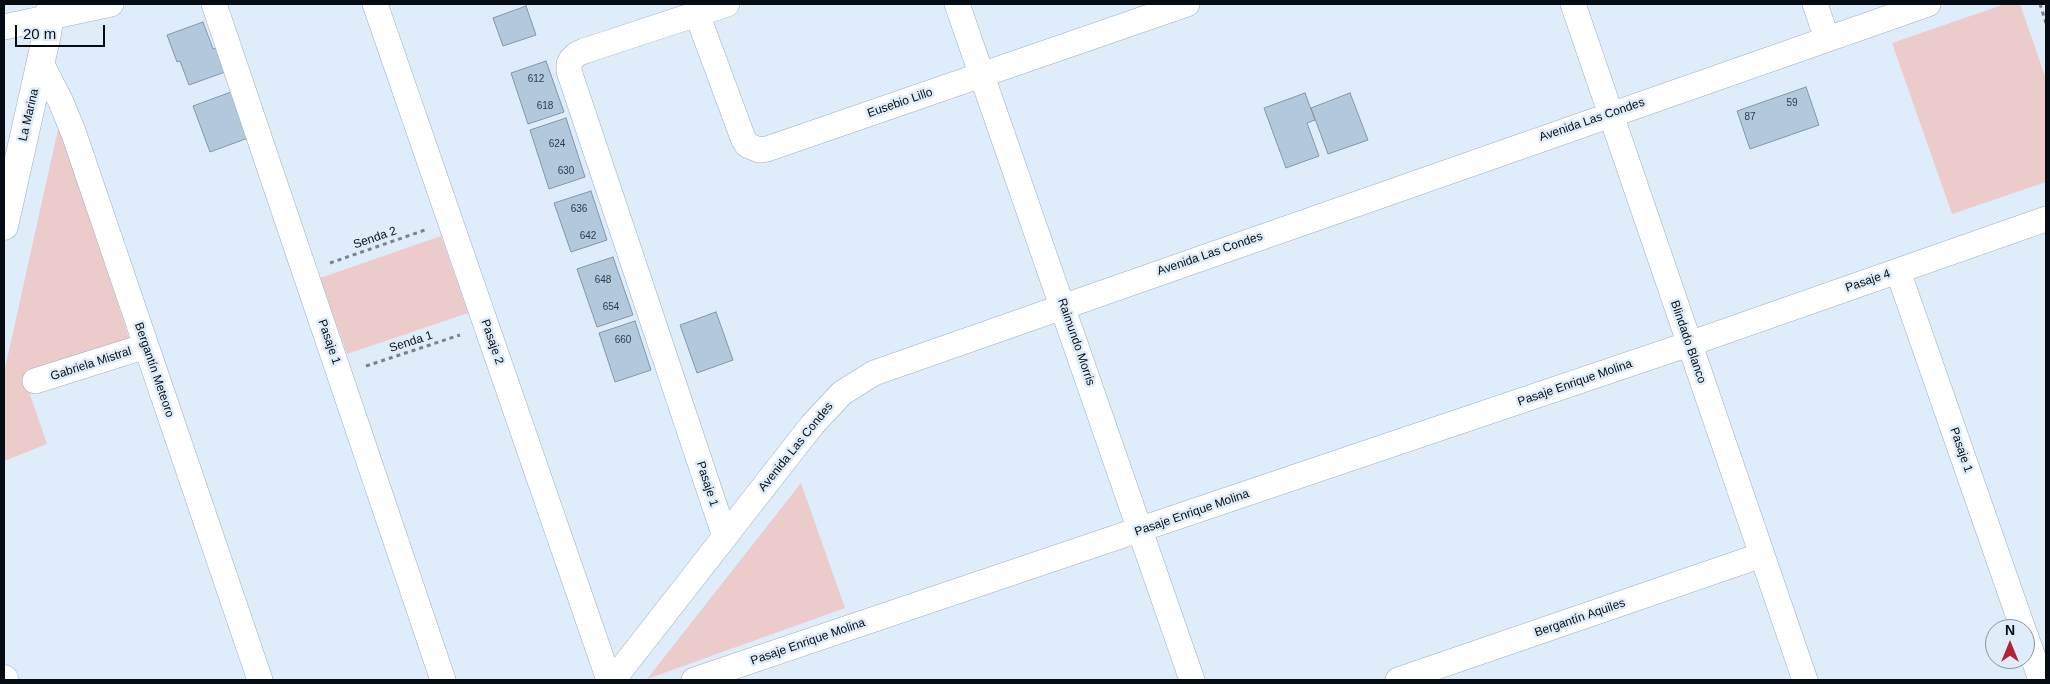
<!DOCTYPE html>
<meta charset="utf-8">
<style>
body{margin:0}
#map{position:relative;width:2050px;height:684px;overflow:hidden;background:#dfedfa;font-family:Arial,sans-serif}
canvas{display:block}
.frame{position:absolute;inset:0;border:5px solid #050c13;pointer-events:none}
.north{position:absolute;left:1985px;top:619px;width:50px;height:50px;box-sizing:border-box;background:#dfedfa;border:1px solid #88939e;border-radius:50%;rotate:0deg;font-size:14px;font-weight:700;line-height:20px;text-align:center;color:#050c13}
.north::after{content:'';display:block;margin:auto;width:18px;height:22px;background:#b42238;clip-path:polygon(50% 0,100% 100%,50% 72%,0 100%)}
.scale{position:absolute;left:15px;top:25px;width:90px;height:22px;box-sizing:border-box;border:2px solid #050c13;border-top:0;padding-left:6px;font-size:15px;line-height:18px;white-space:nowrap;color:#050c13;-webkit-text-stroke:4px #dfedfa;paint-order:stroke}
</style>
<div id="map">
<canvas width="2050" height="684"></canvas>
<div class="frame"></div>
<div class="north">N</div>
<div class="scale">20 m</div>
</div>
<script>
const ctx = document.querySelector('canvas').getContext('2d');
ctx.lineJoin = 'round';
function fillPath(path, color) {
  ctx.fillStyle = color;
  ctx.fill(path, 'evenodd');
}
function poly(rows) {
  const path = new Path2D();
  for (const r of rows) {
    path.moveTo(r[0], r[1]);
    for (let i = 2; i < r.length; i += 2) path.lineTo(r[i], r[i + 1]);
  }
  return path;
}
function stroke(path, color, width, dash) {
  ctx.strokeStyle = color;
  ctx.lineWidth = width;
  ctx.lineCap = dash ? 'butt' : 'round';
  ctx.setLineDash(dash || []);
  ctx.stroke(path);
}
function write(font, color, halo, rows, align = 'center') {
  ctx.font = font + ' Arial,sans-serif';
  ctx.lineWidth = 5;
  ctx.setLineDash([]);
  ctx.textBaseline = 'middle';
  ctx.strokeStyle = halo;
  ctx.fillStyle = color;
  for (const [text, x, y, turn = 0] of rows) {
    ctx.save();
    ctx.translate(x, y);
    ctx.rotate((+turn || 0) * Math.PI / 180);
    ctx.textAlign = isNaN(turn) ? turn : align;
    if (halo) ctx.strokeText(text, 0, 0);
    ctx.fillText(text, 0, 0);
    ctx.restore();
  }
}
fillPath(poly([
 [2005,4,2020,4,2046,79,2046,182,1952,214,1892,43],
 [59,125,130,341,24,377,47,444,4,461,4,373],
 [441,236,468,313,347,354,320,278],
 [801,483,845,608,647,679]
]), '#eccccb');
const building = poly([
 [526,6,536,35,503,46,493,18,526,6],
 [203,22,213,49,217,47,225,72,189,85,180,61,177,62,167,35,203,22],
 [546,61,564,112,528,124,511,73,546,61],
 [1806,87,1819,125,1750,149,1737,111,1806,87],
 [231,92,248,138,210,152,193,106,231,92],
 [1305,93,1315,120,1307,123,1319,156,1286,168,1264,108,1305,93],
 [1350,93,1368,140,1328,154,1311,108,1350,93],
 [566,118,585,177,549,189,530,130,566,118],
 [591,191,607,240,571,252,554,203,591,191],
 [613,257,633,315,597,327,577,269,613,257],
 [716,312,733,360,697,373,680,325,716,312],
 [635,321,651,370,615,382,599,333,635,321]
]);
fillPath(building, '#b1c8dd');
stroke(building, '#8196ab', 1);
const minor = poly([
 [214,4,443,680],
 [375,4,609,680],
 [957,4,1192,680],
 [1573,4,1805,680],
 [1815,4,1827,39],
 [697,14,743,138,747,145,759,150,767,149,1187,4],
 [4,27,111,4],
 [41,63,61,102,74,134,260,680],
 [1898,271,2023,629],
 [35,381,146,346],
 [725,537,569,71,569,64,571,60,577,54,584,51,727,4],
 [2025,634,2041,680],
 [613,680,812,425,842,393,874,373,1928,4],
 [694,680,1689,344,2046,219],
 [1398,680,1762,555]
]);
const tertiary = poly([
 [4,226,47,34,51,4],
 [4,679,4,680]
]);
stroke(minor, '#99afc4', 26);
stroke(tertiary, '#99afc4', 29);
stroke(poly([
 [2040,4,2046,23],
 [330,263,425,230],
 [366,366,460,335]
]), '#78838d', 3, [4, 4]);
stroke(minor, '#fff', 25);
stroke(tertiary, '#fff', 28);
write('10px', '#303b46', null, [
 ["612",536,79],
 ["59",1792,103],
 ["618",545,106],
 ["87",1750,117],
 ["624",557,144],
 ["630",566,171],
 ["636",579,209],
 ["642",588,236],
 ["648",603,280],
 ["654",611,307],
 ["660",623,340]
]);
write('12px', '#050c13', '#dfedfa', [
 ["Eusebio Lillo",900,103,-19],
 ["La Marina",29,115,-77],
 ["Avenida Las Condes",1592,120,-19],
 ["Senda 2",375,238,-19],
 ["Avenida Las Condes",1210,254,-19],
 ["Pasaje 4",1868,281,-19],
 ["Pasaje 1",329,342,71],
 ["Senda 1",411,342,-18],
 ["Pasaje 2",492,342,71],
 ["Raimundo Morris",1076,342,71],
 ["Blindado Blanco",1688,342,71],
 ["Gabriela Mistral",91,364,-18],
 ["Bergantín Meteoro",154,370,71],
 ["Pasaje Enrique Molina",1575,383,-19],
 ["Avenida Las Condes",796,447,-51],
 ["Pasaje 1",1961,450,71],
 ["Pasaje 1",707,484,72],
 ["Pasaje Enrique Molina",1192,513,-19],
 ["Bergantín Aquiles",1580,618,-19],
 ["Pasaje Enrique Molina",808,642,-19]
]);
</script>
